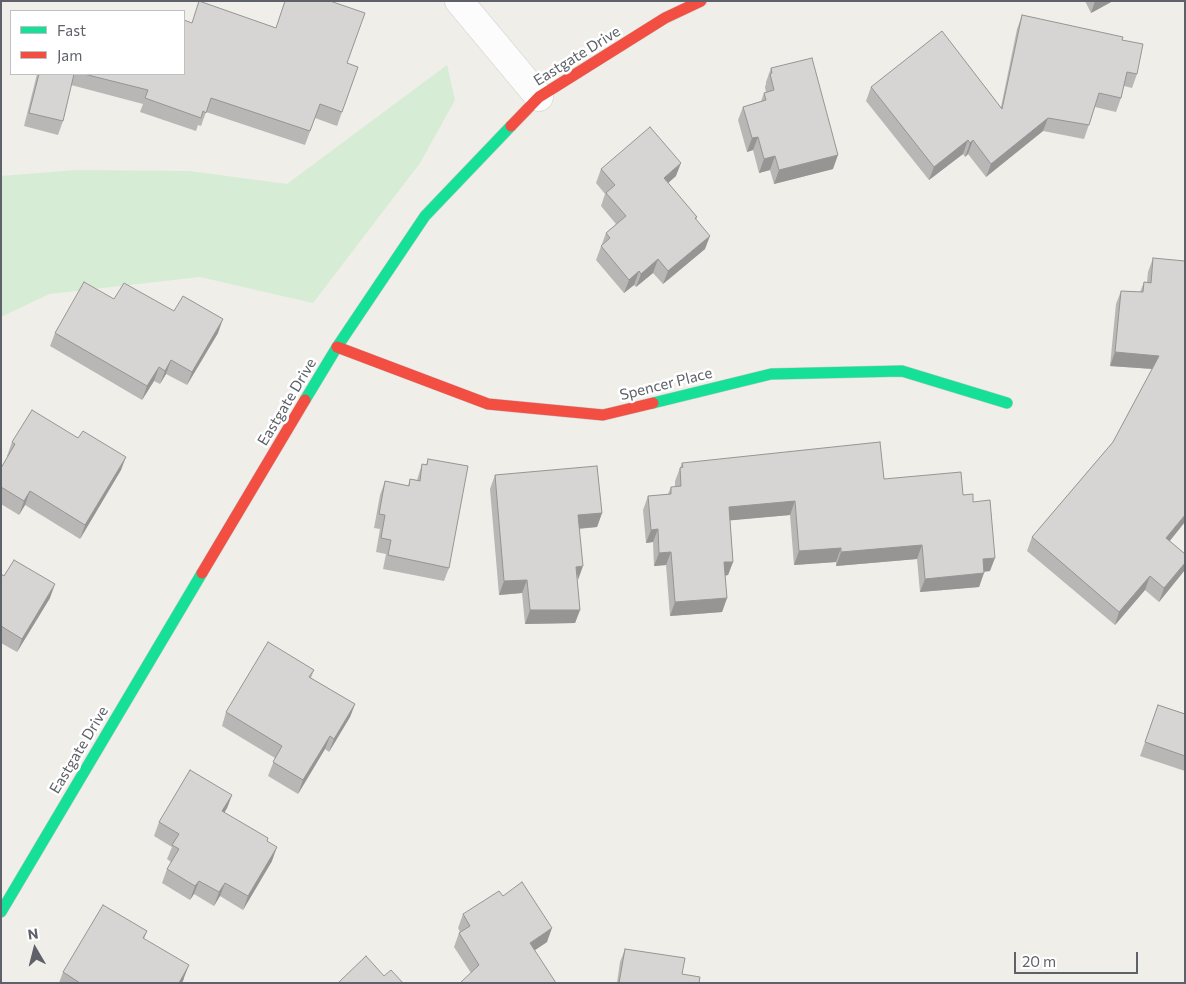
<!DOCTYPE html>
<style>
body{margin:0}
#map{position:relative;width:1186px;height:984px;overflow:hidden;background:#efeee9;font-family:Commissioner,sans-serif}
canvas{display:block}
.frame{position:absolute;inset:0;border:2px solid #5e6268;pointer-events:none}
.legend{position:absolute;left:10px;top:10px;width:175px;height:65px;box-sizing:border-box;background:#fff;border:1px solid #bfc0c3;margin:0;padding:6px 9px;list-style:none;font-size:15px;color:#5e6268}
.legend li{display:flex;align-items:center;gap:10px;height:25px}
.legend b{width:25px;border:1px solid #bfc0c3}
.north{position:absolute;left:10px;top:924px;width:50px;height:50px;-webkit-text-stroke:4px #fff;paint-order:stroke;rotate:352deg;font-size:14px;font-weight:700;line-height:20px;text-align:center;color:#5e6268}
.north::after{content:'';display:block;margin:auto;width:18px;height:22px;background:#5e6268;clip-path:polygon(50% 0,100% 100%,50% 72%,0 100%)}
.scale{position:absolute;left:1014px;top:952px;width:124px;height:22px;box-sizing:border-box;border:2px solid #5e6268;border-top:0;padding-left:6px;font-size:15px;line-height:18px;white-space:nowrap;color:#5e6268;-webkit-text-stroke:4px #fff;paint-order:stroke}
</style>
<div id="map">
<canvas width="1186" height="984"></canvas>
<div class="frame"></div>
<ul class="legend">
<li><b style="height:6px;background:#16e098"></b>Fast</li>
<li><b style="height:6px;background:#f24e42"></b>Jam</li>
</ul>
<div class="north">N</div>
<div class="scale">20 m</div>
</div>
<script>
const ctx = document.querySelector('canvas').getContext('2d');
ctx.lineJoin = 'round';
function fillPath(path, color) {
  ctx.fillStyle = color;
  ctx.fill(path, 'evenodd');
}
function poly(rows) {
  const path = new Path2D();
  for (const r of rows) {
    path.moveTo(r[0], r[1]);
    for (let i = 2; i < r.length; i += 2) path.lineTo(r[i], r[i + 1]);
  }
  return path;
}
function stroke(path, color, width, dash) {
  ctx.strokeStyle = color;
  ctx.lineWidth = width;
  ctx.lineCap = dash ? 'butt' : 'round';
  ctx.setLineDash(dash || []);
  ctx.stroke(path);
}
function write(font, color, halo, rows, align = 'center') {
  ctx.font = font + ' Commissioner,sans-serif';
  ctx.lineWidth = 5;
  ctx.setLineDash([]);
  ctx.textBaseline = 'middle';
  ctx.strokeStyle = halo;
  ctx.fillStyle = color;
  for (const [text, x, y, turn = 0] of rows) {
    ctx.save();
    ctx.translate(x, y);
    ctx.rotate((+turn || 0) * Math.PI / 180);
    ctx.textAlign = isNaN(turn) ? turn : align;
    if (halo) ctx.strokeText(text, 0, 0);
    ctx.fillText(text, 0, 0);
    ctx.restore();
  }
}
fillPath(poly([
 [447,65,455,100,420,163,313,303,200,277,49,294,1,317,1,176,76,170,189,171,287,184]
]), '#d6ecd4');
const street = poly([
 [459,1,539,97]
]);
const fast = poly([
 [305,400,337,347,425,216,511,126],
 [653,403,771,374,902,371,1007,403],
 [1,912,202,573]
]);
const jam = poly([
 [511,126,539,97,665,18,701,1],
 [337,347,488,404,603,415,653,403],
 [202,573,305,400]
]);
stroke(street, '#cccccb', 29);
stroke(fast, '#cbcbca', 12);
stroke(jam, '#cbcbca', 12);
stroke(street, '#fdfcfc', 28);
stroke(fast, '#16e098', 11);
stroke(jam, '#f24e42', 11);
fillPath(poly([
 [1085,1,1113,1,1091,13],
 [1022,15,1122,40,1137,74,1132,88,1124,86,1121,98,1116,112,1095,107,1084,139,1043,131,986,177,968,154,965,157,963,154,929,180,866,101,871,87,1001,107,1017,29],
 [192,23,347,63,358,67,337,126,315,118,305,145,206,112,201,126,198,125,196,131,140,112,143,104,71,85,63,121,58,135,24,126,37,74,184,74],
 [771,68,833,169,774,184,770,170,759,173,753,150,747,152,738,120,743,107,761,101,764,93,766,93,765,87,766,84,766,82],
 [601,169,676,176,668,183,697,217,696,220,705,249,663,284,653,273,636,287,634,285,624,293,596,260,606,233,616,224,601,206,605,194,596,183],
 [1153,258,1170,541,1185,554,1185,570,1159,602,1145,590,1115,625,1027,551,1032,537,1113,442,1152,369,1110,366,1116,304,1121,291,1140,292,1144,282,1147,282,1148,272],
 [114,299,174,311,218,333,187,385,166,374,160,384,154,381,142,400,50,346,55,333],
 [12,442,121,470,80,539,25,505,19,515,1,504,1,468,8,456,7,456],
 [428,459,449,568,444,581,383,569,386,554,376,552,380,529,374,528,380,495,385,481,408,486,410,479,417,480,422,464,426,465],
 [682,463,884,479,963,495,973,502,990,571,984,572,979,587,920,592,917,559,836,566,836,562,794,565,790,515,730,520,733,562,728,575,725,576,727,598,722,612,670,616,666,565,654,566,653,542,646,543,643,510,648,496,668,494,671,487,675,487,675,481],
 [495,475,602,513,597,527,579,529,577,580,580,610,575,623,525,624,522,593,499,595,490,489],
 [1,574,50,598,17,652,1,643],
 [314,670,311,678,355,704,350,717,329,752,325,749,298,794,268,776,275,758,222,726,226,712],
 [1158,705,1185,714,1185,771,1140,756],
 [232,795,227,808,224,813,268,838,267,842,272,861,243,910,220,896,214,906,194,894,190,900,162,883,167,869,171,862,167,859,172,847,154,836,159,822],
 [503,896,547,942,534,950,471,973,454,947,459,933,460,932,458,928,463,914],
 [147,931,144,939,184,979,182,983,59,983,63,972],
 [625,949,682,974,699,983,617,983,620,962]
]), '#b8b7b5');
fillPath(poly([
 [1095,1,1113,1,1091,13],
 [1048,118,1043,131,986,177,991,164],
 [758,137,753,150,747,152,752,138],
 [968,140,963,154,929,180,934,167],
 [973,140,968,154,965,157,970,143],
 [838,155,833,169,774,184,779,170],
 [775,156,770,170,759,173,764,159],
 [681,163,676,176,659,191,664,178],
 [710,236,705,249,663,284,668,271],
 [658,259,653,273,636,287,641,274],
 [639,271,634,285,624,293,629,280],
 [223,319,218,333,187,385,192,372],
 [1115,352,1159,356,1154,369,1110,366],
 [171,360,166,374,160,384,165,371],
 [159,367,154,381,142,400,147,386],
 [126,457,121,470,80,539,85,525],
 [30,491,25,505,19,515,24,501],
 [795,501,790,515,724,521,729,507],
 [602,513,597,527,573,529,578,515],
 [1185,515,1185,522,1161,552,1166,538],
 [658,529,653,542,646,543,651,530],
 [922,545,917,559,836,566,841,552],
 [841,548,836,562,794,565,799,551],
 [671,552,666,565,654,566,659,553],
 [995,558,990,571,978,572,983,559],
 [724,562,733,562,728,575,719,576],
 [1185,563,1184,571,1159,602,1164,588],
 [583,566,578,580,576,567],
 [984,573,979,587,920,592,925,579],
 [1150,576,1145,590,1115,625,1119,612],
 [527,580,522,593,499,595,504,581],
 [55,584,50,598,17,652,22,639],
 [727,598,722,612,670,616,675,602],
 [530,610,580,610,575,623,525,624],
 [355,704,350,717,329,752,334,739],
 [330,736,325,749,298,794,303,780],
 [232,795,227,808,217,825,222,811],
 [277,847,272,861,243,910,248,896],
 [199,881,194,894,190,900,195,886],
 [225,883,220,896,214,906,219,892],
 [552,928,547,942,525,957,530,943],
 [189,965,182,983,179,983]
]), '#969594');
const building = poly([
 [199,1,276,28,285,1,330,1,365,13,347,63,358,67,342,112,320,104,310,131,211,98,206,113,203,111,201,118,145,98,148,90,84,74,184,74,184,20,192,23,199,1],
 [1022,15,1123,37,1122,40,1143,44,1137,74,1127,72,1121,98,1099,93,1089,125,1048,118,991,164,973,140,970,143,968,140,934,167,871,87,942,31,1002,109,1022,15],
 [812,58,838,155,779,170,775,156,764,159,758,137,752,138,743,107,766,100,764,93,774,90,770,74,772,73,771,68,812,58],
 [39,74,74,74,63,121,29,113,39,74],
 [650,127,681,163,664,178,697,217,695,218,710,236,668,271,658,259,641,274,639,271,629,280,601,246,610,238,606,233,626,216,606,193,615,185,601,169,650,127],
 [1153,258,1185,261,1185,515,1166,538,1185,554,1185,563,1164,588,1150,576,1119,612,1032,537,1113,442,1159,356,1115,352,1121,291,1143,292,1144,282,1151,283,1153,258],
 [84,282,114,299,124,283,174,311,183,296,223,319,192,372,171,360,165,371,159,367,147,386,55,333,84,282],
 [32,410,78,438,83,431,126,457,85,525,30,491,24,501,1,487,1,468,15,444,12,442,32,410],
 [880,442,884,479,961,472,963,495,973,494,973,502,990,500,995,558,983,559,984,573,925,579,922,545,841,552,841,548,799,551,795,501,729,507,733,562,724,562,727,598,675,602,671,552,659,553,658,529,651,530,648,496,671,494,671,487,681,486,680,468,683,467,682,463,880,442],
 [428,459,468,466,449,568,388,555,391,540,381,538,385,515,379,514,385,481,409,486,410,479,420,481,422,464,427,465,428,459],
 [597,466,602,513,578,515,583,566,576,567,580,610,530,610,527,580,504,581,495,475,597,466],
 [14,560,55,584,22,639,1,626,1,574,4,576,14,560],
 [268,642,314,670,309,677,355,704,334,739,330,736,303,780,273,762,282,746,226,712,268,642],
 [1158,705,1185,714,1185,756,1145,742,1158,705],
 [190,770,232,795,222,811,268,838,267,841,277,847,248,896,225,883,219,892,199,881,195,886,167,869,179,849,172,845,179,834,159,822,190,770],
 [522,882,552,928,530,943,556,983,460,983,479,965,459,933,470,926,463,914,499,891,503,896,522,882],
 [103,905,147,931,143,938,189,965,179,983,80,983,63,972,103,905],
 [625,949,685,958,682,974,700,977,699,983,619,983,625,949],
 [366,956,384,976,391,970,403,983,338,983,366,956]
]);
fillPath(building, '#d6d5d3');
stroke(building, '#969594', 1);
write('15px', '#5e6268', '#fff', [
 ["Eastgate Drive",577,56,-32],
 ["Spencer Place",666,384,-14],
 ["Eastgate Drive",287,402,-59],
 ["Eastgate Drive",79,750,-59]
]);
</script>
